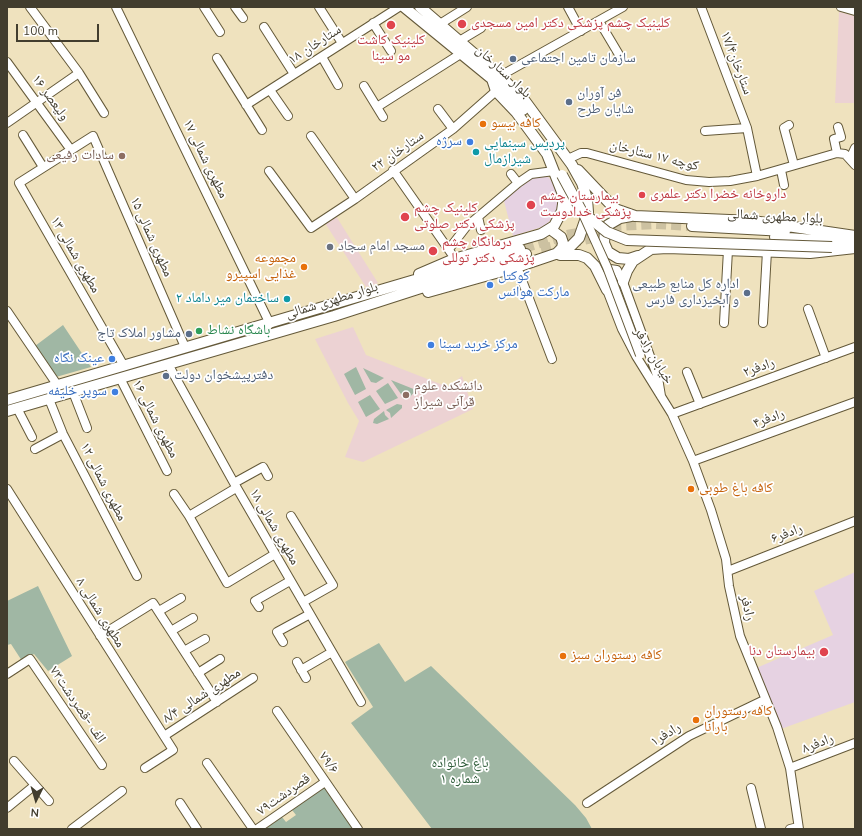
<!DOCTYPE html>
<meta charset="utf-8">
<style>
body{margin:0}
#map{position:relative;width:862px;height:836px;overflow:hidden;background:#efe2be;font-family:"Nunito Sans",sans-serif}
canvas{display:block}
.frame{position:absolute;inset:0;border:8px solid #423d2e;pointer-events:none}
.north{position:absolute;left:16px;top:780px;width:40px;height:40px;-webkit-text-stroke:3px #fff;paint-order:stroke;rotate:185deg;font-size:11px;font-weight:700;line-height:16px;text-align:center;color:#423d2e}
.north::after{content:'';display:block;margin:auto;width:14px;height:18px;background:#423d2e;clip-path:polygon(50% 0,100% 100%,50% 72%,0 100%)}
.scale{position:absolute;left:16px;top:24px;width:83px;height:18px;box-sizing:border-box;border:2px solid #423d2e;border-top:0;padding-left:5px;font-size:12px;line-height:14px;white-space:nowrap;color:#423d2e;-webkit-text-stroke:3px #fff;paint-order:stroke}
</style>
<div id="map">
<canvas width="862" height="836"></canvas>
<div class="frame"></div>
<div class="north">N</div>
<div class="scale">100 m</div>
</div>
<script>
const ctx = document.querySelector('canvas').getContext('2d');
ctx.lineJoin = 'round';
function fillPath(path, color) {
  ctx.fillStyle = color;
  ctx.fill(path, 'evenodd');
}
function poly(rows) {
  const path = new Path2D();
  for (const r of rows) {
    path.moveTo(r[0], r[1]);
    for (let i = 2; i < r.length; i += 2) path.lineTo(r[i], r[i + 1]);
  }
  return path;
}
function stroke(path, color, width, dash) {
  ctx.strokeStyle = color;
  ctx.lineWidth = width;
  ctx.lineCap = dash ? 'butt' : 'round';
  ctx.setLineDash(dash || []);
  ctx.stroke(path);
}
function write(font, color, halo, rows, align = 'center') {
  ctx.font = font + ' "Nunito Sans","Noto Naskh Arabic",sans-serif';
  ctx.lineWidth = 3.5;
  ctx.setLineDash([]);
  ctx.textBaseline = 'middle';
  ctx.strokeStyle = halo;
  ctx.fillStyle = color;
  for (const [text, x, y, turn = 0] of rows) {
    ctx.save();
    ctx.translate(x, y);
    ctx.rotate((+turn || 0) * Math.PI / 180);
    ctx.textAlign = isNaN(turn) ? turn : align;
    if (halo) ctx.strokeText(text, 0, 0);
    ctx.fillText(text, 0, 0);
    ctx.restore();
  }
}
fillPath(poly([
 [839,12,855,16,855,103,835,103],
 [336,216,378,283,366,287,325,223],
 [353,327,366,355,448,387,462,376,473,409,363,462,345,457,359,421,348,403,315,339]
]), '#ecd2d3');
fillPath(poly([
 [532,177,548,177,552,181,558,198,556,214,545,226,513,236,504,201],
 [855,572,855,702,781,729,754,669,833,635,814,591]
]), '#e6d2e2');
fillPath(poly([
 [63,325,91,367,56,377,35,346],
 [356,367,366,389,355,395,344,374],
 [363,368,384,378,376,383,371,382],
 [391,380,416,390,410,397,403,397],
 [388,383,398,398,385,404,376,391],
 [370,395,380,409,366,417,358,402],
 [397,404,402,405,402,408,391,418,390,413,386,410],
 [384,411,385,415,389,419,377,424,373,423,374,419],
 [38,586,72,656,48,671,34,654,22,661,11,644,7,645,7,601],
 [379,643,405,682,431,666,575,805,586,818,592,829,432,829,351,723,373,707,345,662],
 [324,787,353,829,265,829,282,817,286,822,296,815,292,810]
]), '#a0b7a4');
stroke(poly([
 [524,248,566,235,618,226,655,224,692,226],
 [541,249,602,236]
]), '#ccc1a1', 10, [10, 5]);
const minor = poly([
 [30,7,79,73,104,113],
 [116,7,270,324],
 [204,7,220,32],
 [235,7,243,18],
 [319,7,342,43],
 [568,7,581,31],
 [701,7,747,128,757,176],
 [841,7,855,11],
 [599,21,621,58],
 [373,23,391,51],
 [440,24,467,7],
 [264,27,294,74],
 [461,40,481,28],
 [322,57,338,85],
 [217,58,262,130],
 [7,62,71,150],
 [500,76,623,7],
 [364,86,383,117],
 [270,90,288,116],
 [246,105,399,7],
 [377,107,462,53],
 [438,109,453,129],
 [7,123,79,73],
 [789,125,784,128,794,165],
 [705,131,747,128],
 [23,135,43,167],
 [311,136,355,199],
 [837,153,834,139,841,137,838,127],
 [568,159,581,153,587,153,686,180,709,182,730,181,757,176,837,153,845,154,855,165],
 [850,159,855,148],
 [393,170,451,253],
 [781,170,784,185],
 [269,171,311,228,355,199,453,129,496,91],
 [511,174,518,183],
 [478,217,481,230],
 [449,249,466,227,518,183,531,174,554,171],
 [517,267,552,359],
 [808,309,826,358],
 [7,311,58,386],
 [724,323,728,250],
 [763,323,767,251],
 [168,364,234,483,361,702],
 [124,366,19,183,93,136,185,347],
 [687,372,700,404],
 [120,378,167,471],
 [73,392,87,428],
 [661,396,658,378,623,282,617,270,610,269,606,276,607,290,622,329,636,356,672,414,693,461,711,510,726,559,729,586,740,636,777,727,790,768,799,829],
 [49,399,63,434,137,576],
 [17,408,32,437],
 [672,414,855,347],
 [35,449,63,434],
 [693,461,855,402],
 [234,483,263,467,268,476],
 [7,489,173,750,145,768],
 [174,494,189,516,227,583,275,554],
 [189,516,236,488],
 [291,516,333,585,303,602],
 [728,571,855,521],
 [259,607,255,601,290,581],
 [159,611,181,598],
 [171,631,193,618],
 [100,636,153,603,217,702],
 [283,642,277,632,310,614],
 [184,651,205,639],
 [297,662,306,678],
 [301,670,332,652],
 [198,673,220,659],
 [7,674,30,659,102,765],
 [277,711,358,829],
 [164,736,253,678],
 [14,761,49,801],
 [207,763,253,829],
 [790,768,855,743],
 [751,788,761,829],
 [180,803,197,829],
 [587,803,689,736,764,700],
 [7,808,35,785],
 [72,829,122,791],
 [257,829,325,782],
 [790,829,798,827]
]);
const major = poly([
 [404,7,492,79,523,110],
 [420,7,500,76,525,101,572,165,582,183,587,199,588,212,579,238,567,250,517,267,428,292],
 [578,170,615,209,635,216,753,221,855,236],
 [564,199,570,208,576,211,582,209,585,204],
 [631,216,620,218,608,225,605,230,604,243,608,252,618,258,629,259,638,256],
 [692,226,785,231],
 [550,229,561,237,563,243,562,248,556,254],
 [775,237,855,243],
 [560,255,579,255,587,258,595,266,607,290],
 [419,274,454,259,541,234,554,226,562,211,564,197,547,154,516,112,496,91,492,79],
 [623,282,627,271,633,261,651,249,667,248,810,253,855,248],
 [7,400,520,249],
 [7,411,334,316,526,254]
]);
stroke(minor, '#645939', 10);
stroke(major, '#645939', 12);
stroke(minor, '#fff', 8);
stroke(major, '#fff', 10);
const minorBridge = poly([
 [583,214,607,267,640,355]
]);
const majorBridge = poly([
 [562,175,582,212,607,232,627,240,832,247]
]);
stroke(minorBridge, '#645939', 10, []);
stroke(majorBridge, '#645939', 12, []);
stroke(minorBridge, '#fff', 8);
stroke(majorBridge, '#fff', 10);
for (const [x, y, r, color] of [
 [462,24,5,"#e0444e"],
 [391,25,5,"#e0444e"],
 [513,59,4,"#5c6f8a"],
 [569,102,4,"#5c6f8a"],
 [483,124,4,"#e8710a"],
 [470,142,4,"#3f7fe0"],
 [476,152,4,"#0f9aa8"],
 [122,156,4,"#8d6e63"],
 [642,195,4,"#e0444e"],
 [531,205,5,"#e0444e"],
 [405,217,5,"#e0444e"],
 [330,247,4,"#6b7280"],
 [433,251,5,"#e0444e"],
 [304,267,4,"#e8710a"],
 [490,285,4,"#3f7fe0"],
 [747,293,4,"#5c6f8a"],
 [287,299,4,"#0f9aa8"],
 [199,331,4,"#2e9e5b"],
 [189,334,4,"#5c6f8a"],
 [431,345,4,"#3f7fe0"],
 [112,359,4,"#3f7fe0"],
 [166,376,4,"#5c6f8a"],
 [115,392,4,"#3f7fe0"],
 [406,395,4,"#8d6e63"],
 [691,489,4,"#e8710a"],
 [824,652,5,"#e0444e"],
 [563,656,4,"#e8710a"],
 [696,720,4,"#e8710a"]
]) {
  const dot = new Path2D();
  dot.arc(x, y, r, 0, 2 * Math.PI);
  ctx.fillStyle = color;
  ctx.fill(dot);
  stroke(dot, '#fff', 1.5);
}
write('14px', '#be3a42', '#fff', [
 ["کلینیک چشم پزشکی دکتر امین مسجدی",471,24],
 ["کلینیک کاشت",391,41,"center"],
 ["مو سینا",391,57,"center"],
 ["داروخانه خضرا دکتر علمری",650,195],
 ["بیمارستان چشم",540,197],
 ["پزشکی خدادوست",540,213],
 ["کلینیک چشم",414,209],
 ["پزشکی دکتر صلوتی",414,225],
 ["درمانگاه چشم",442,243],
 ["پزشكی دكتر توللی",442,259],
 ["بیمارستان دنا",815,652,"right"]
], 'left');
write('14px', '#423d2e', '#fff', [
 ["۱۸ ستارخان",315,45,-33],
 ["ستارخان۱۷/۴",736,63,69],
 ["بلوار ستارخان",503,72,43],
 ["۱۶ ولیعصر",50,98,54],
 ["۲۲ ستارخان",398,152,-35],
 ["کوچه ۱۷ ستارخان",654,156,14],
 ["۱۷ مطهری شمالی",205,159,64],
 ["بلوار مطهرى شمالى",775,217,3],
 ["۱۵ مطهری شمالی",151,237,66],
 ["۱۳ مطهری شمالی",75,255,60],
 ["بلوار مطهرى شمالى",332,301,-17],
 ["خیابان رادفر",653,356,59],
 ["رادفر۲",759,368,-20],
 ["۱۶ مطهری شمالی",155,419,63],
 ["رادفر۴",769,419,-20],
 ["۱۲ مطهری شمالی",103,482,63],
 ["۱۸ مطهری شمالی",274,527,60],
 ["رادفر۶",787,534,-21],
 ["رادفر",747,608,77],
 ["۸ مطهری شمالی",100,613,58],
 ["۸/۴ مطهری شمالی",202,696,-33],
 ["الف -قصردشت۷۳",77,705,56],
 ["رادفر۱",666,735,-32],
 ["رادفر۸",818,744,-21],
 ["۷۹/۶",328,763,55],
 ["قصردشت۷۹",284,795,-35]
]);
write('14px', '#4e5e75', '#fff', [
 ["سازمان تامین اجتماعی",521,59],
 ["فن آوران",577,94],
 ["شایان طرح",577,110],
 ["اداره کل منابع طبیعى",739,285,"right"],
 ["و آبخیزدارى فارس",739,301,"right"],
 ["مشاور املاک تاج",181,334,"right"],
 ["دفترپیشخوان دولت",174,376]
], 'left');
write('14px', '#c56008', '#fff', [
 ["کافه بیسو",491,124],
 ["مجموعه",296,259,"right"],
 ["غذایی اسپیرو",296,275,"right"],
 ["کافه باغ طوبی",699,489],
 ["کافه رستوران سبز",571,656],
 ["کافه رستوران",704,712],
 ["بارانا",704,728]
], 'left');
write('14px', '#366cbe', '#fff', [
 ["سرژه",462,142],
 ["کوکتل",498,277,"left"],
 ["مارکت هوانس",498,293,"left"],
 ["مرکز خرید سینا",439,345,"left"],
 ["عینک نگاه",104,359],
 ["سوپر خلیفه",107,392]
], 'right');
write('14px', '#0d838f', '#fff', [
 ["پردیس سینمایی",484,144],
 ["شیرازمال",484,160],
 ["ساختمان میر داماد ۲",279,299,"right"]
], 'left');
write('14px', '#785e54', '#fff', [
 ["سادات رفیعی",114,156],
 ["دانشکده علوم",414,387,"left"],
 ["قرآنی شیراز",414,403,"left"]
], 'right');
write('14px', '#5b616d', '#fff', [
 ["مسجد امام سجاد",338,247]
], 'left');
write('14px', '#27864d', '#fff', [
 ["باشگاه نشاط",207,331]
], 'left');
write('14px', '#2e5c39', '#fff', [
 ["باغ خانواده",460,764],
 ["شماره ۱",460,780]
]);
</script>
